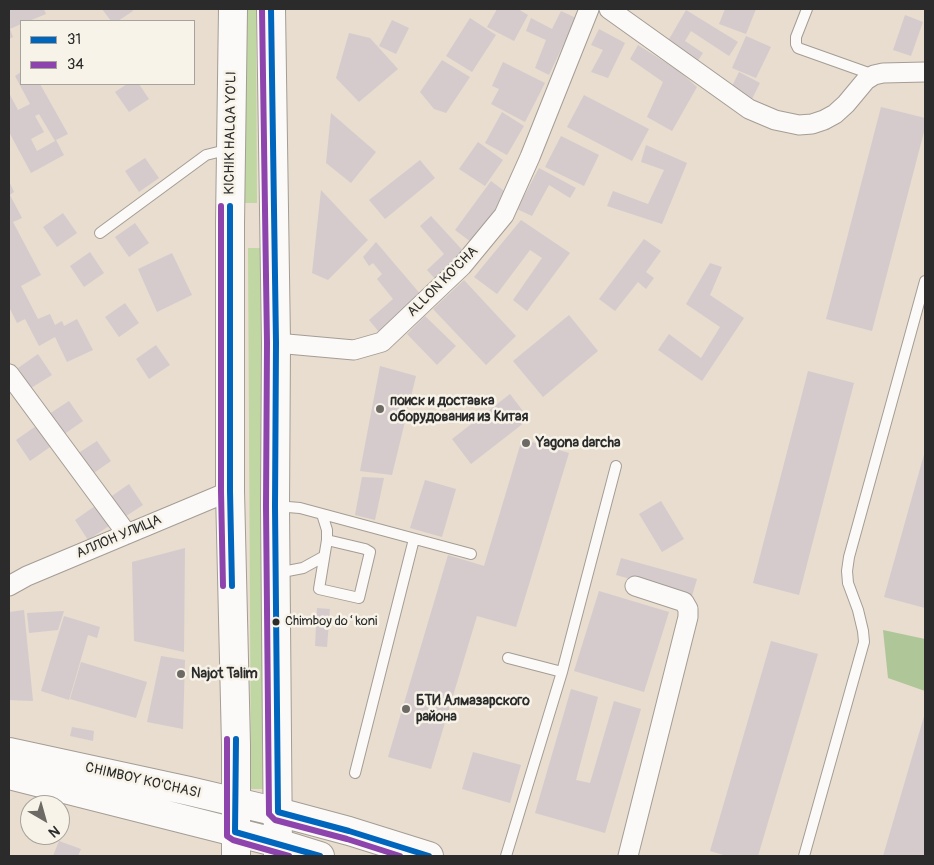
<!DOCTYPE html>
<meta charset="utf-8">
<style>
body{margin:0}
#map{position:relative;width:934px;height:865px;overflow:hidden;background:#e8ddce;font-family:Pangolin,sans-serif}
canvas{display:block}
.frame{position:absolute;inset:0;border:10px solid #2b2b2b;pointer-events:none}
.legend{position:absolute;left:20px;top:20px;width:175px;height:65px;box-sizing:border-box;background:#f7f3e8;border:1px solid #a5a39c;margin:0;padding:6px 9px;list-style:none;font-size:15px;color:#2b2b2b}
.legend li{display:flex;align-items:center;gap:10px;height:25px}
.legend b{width:25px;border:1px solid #a5a39c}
.north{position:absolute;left:20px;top:795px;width:50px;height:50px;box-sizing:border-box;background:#f7f3e8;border:1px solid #a5a39c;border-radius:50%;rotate:142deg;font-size:14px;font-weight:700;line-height:20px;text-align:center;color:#2b2b2b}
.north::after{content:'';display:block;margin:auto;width:18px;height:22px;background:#6d6964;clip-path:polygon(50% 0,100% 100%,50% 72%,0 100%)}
</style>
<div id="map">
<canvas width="934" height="865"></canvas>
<div class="frame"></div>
<ul class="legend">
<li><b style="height:6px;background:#0065bd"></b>31</li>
<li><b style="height:6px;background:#8e44ad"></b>34</li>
</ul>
<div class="north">N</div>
</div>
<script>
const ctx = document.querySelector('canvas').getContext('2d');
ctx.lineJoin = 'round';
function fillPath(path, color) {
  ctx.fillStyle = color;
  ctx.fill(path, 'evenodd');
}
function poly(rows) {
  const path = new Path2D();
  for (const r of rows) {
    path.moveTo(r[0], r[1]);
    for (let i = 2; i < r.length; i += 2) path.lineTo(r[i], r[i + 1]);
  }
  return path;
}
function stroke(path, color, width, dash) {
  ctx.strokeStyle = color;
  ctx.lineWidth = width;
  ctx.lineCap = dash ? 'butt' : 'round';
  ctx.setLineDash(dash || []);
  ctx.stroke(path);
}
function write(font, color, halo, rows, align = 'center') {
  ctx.font = font + ' Pangolin,sans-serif';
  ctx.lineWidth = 5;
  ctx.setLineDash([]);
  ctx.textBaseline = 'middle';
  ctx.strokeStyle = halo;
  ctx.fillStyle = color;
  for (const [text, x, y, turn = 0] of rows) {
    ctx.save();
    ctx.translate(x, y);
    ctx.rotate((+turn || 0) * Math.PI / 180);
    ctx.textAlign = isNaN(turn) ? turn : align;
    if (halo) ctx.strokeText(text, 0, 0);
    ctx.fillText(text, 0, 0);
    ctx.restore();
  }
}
fillPath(poly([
 [244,9,256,9,257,203,244,203],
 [248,248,261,248,264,789,251,789]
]), '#c0d6a3');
fillPath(poly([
 [883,630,925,639,925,691,888,678]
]), '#afc699');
fillPath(poly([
 [9,9,44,9,46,14,29,21,21,21,21,24,10,29,13,37,9,39],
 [102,9,132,9,133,11,118,21,111,21],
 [497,9,518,9,528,15,514,41,487,27],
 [725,9,756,9,746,34,719,24],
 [686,10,738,42,729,56,691,31,685,41,703,53,695,65,665,46],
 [561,11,576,18,549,75,535,68,546,40,526,31,531,18,552,29],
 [905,15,923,22,911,56,893,50],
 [470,18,496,35,472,72,446,56],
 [392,20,409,28,396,54,379,46],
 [599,29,625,43,608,78,591,72,603,50,591,45],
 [349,33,370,38,398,69,359,102,336,78],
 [746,36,771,47,756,78,732,68],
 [638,45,679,71,697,87,672,131,647,117,663,82,630,59],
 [442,60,470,77,446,113,434,109,420,92],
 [503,62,545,83,525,122,491,104,499,89,492,86],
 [21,72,21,84,40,84,68,134,56,140,64,155,31,173,9,132,9,93,18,110,30,104,15,76],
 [39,114,55,141,37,151,31,139,44,132,35,116],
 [739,72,760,83,751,101,730,90],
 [127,84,139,84,149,99,129,112,115,92],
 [584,95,649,129,632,161,567,127],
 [881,107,925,118,925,128,872,331,826,319],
 [502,112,524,126,507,155,485,143],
 [331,113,376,152,351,183,326,163],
 [561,136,599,155,584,186,545,167],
 [478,142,503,160,485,186,459,169],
 [646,145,687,163,662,224,607,206,613,191,648,204,664,170,641,162],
 [145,158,159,178,139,192,125,171],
 [420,160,435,178,385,219,369,200],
 [539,168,576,188,570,198,549,185,532,216,517,209],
 [9,181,14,192,10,195,22,218,13,222,41,275,21,286,38,319,50,314,55,325,62,321,64,326,77,319,93,350,67,362,55,337,39,346,25,319,17,323,9,307],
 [491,181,511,196,475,245,455,230],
 [321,190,368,240,328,280,312,273],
 [63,213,77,233,57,247,43,227],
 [431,216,466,254,438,282,427,270,444,254,420,226],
 [521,220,570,253,527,311,513,300,542,258,530,250,497,294,474,277],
 [135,223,149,243,129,257,115,237],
 [644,239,661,251,646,272,654,278,646,289,638,282,615,311,599,299],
 [376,242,422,296,379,332,369,320,393,299,377,279,382,274,373,263,369,266,363,257],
 [90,252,104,273,84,287,70,266],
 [172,253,192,295,157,312,138,269],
 [710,263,722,267,710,295,744,318,702,381,658,350,669,334,701,358,720,327,686,304],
 [464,280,516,336,486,365,433,309],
 [125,303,139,323,119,337,105,317],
 [569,315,598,351,543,397,513,361],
 [425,316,456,346,437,365,407,334],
 [156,345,170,365,149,379,136,359],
 [38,354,52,375,31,388,18,368],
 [380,366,416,376,392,475,360,471],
 [808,371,854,383,799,595,753,583],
 [510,394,529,419,471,464,452,439],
 [69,401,83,421,63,435,49,414],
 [36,426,50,447,30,461,16,440],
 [522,439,569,453,516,627,477,616,431,769,388,757,448,555,484,566],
 [97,441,111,461,91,475,77,454],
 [925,451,925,608,884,597],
 [362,477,384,478,375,520,355,515],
 [425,480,456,489,442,537,410,528],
 [129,484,143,505,123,518,109,498],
 [661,501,684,539,662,552,639,514],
 [95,506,109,526,88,540,75,520],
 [185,548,184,652,134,641,132,562],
 [621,558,697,579,692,596,616,575],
 [599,591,669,612,644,692,574,671],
 [317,608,330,609,327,647,315,646],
 [24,610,33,701,9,700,9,612],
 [64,611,58,630,29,633,27,613],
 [64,616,100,627,97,638,88,635,69,700,41,691],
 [771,641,818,654,758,856,727,856,710,851],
 [161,656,185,660,183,729,147,722],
 [81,662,147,682,136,718,70,699],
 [571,689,598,697,576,780,590,783,614,701,641,709,605,833,535,813],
 [925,713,925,856,883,856],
 [72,727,94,731,93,741,70,736],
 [473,752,521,765,510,803,462,789],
 [59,841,81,849,78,856,53,856]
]), '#d5cbcd');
const service = poly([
 [807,9,796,37,796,44,798,48,874,75],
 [100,233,206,155,230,149],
 [276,506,300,508,471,554],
 [322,514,327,530,327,540,319,589,359,598,370,552,365,549,327,540],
 [277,573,303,568,323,557],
 [562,672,616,466],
 [355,773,414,539],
 [506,856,562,672,508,658],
 [804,856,864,642,863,631,858,610,848,583,847,571,849,557,925,281]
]);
const minor = poly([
 [609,9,749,109,775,120,799,125,812,124,824,120,835,114,846,104,866,80,874,75,883,73,925,72],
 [276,343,354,350,382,342,462,266,504,215,530,157,589,9],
 [9,374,127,534],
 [9,586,27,576,230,491],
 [628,856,688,617,688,609,684,602,635,586]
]);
const secondary = poly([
 [9,752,189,791,278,812,349,831,429,856],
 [9,775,278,843,320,856]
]);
const trunk = poly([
 [233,9,230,223,230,491,236,745,236,856],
 [271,9,276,343,275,506,278,856]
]);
stroke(service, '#a39d95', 12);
stroke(minor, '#a39d95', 21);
stroke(secondary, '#a39d95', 30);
stroke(trunk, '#a39d95', 30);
stroke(service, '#fcfaf8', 10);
stroke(minor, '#fcfaf8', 19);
stroke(secondary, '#fcfaf8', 28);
stroke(trunk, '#fcfaf8', 28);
stroke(poly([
 [271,9,276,343,275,506,278,812,349,831,429,856],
 [230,206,230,491,232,586],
 [236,739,235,832,320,856]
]), '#0065bd', 6);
stroke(poly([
 [262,9,267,343,266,506,269,814,275,820,347,839,400,856],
 [221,206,221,491,223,586],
 [227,739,227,836,233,840,289,856]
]), '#8e44ad', 6);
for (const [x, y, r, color] of [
 [380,409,5,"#6d6964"],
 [526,443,5,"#6d6964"],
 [276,622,4.5,"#2b2b2b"],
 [181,674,5,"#6d6964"],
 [406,709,5,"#6d6964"]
]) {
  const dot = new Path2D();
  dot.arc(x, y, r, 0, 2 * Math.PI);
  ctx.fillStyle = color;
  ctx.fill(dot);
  stroke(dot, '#f7f3e8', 2);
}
write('13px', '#2b2b2b', '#f7f3e8', [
 ["Chimboy doʻkoni",285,622]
], 'left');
write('14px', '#2b2b2b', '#f7f3e8', [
 ["KICHIK HALQA YO'LI",231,133,-89],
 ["ALLON KO'CHA",443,282,-45],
 ["АЛЛОН УЛИЦА",119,537,-23],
 ["CHIMBOY KO'CHASI",143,781,13]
]);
write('bold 14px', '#2b2b2b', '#f7f3e8', [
 ["поиск и доставка",390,401],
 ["оборудования из Китая",390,417],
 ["Yagona darcha",536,443],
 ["Najot Talim",191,674],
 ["БТИ Алмазарского",416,701],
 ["района",416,717]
], 'left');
</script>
